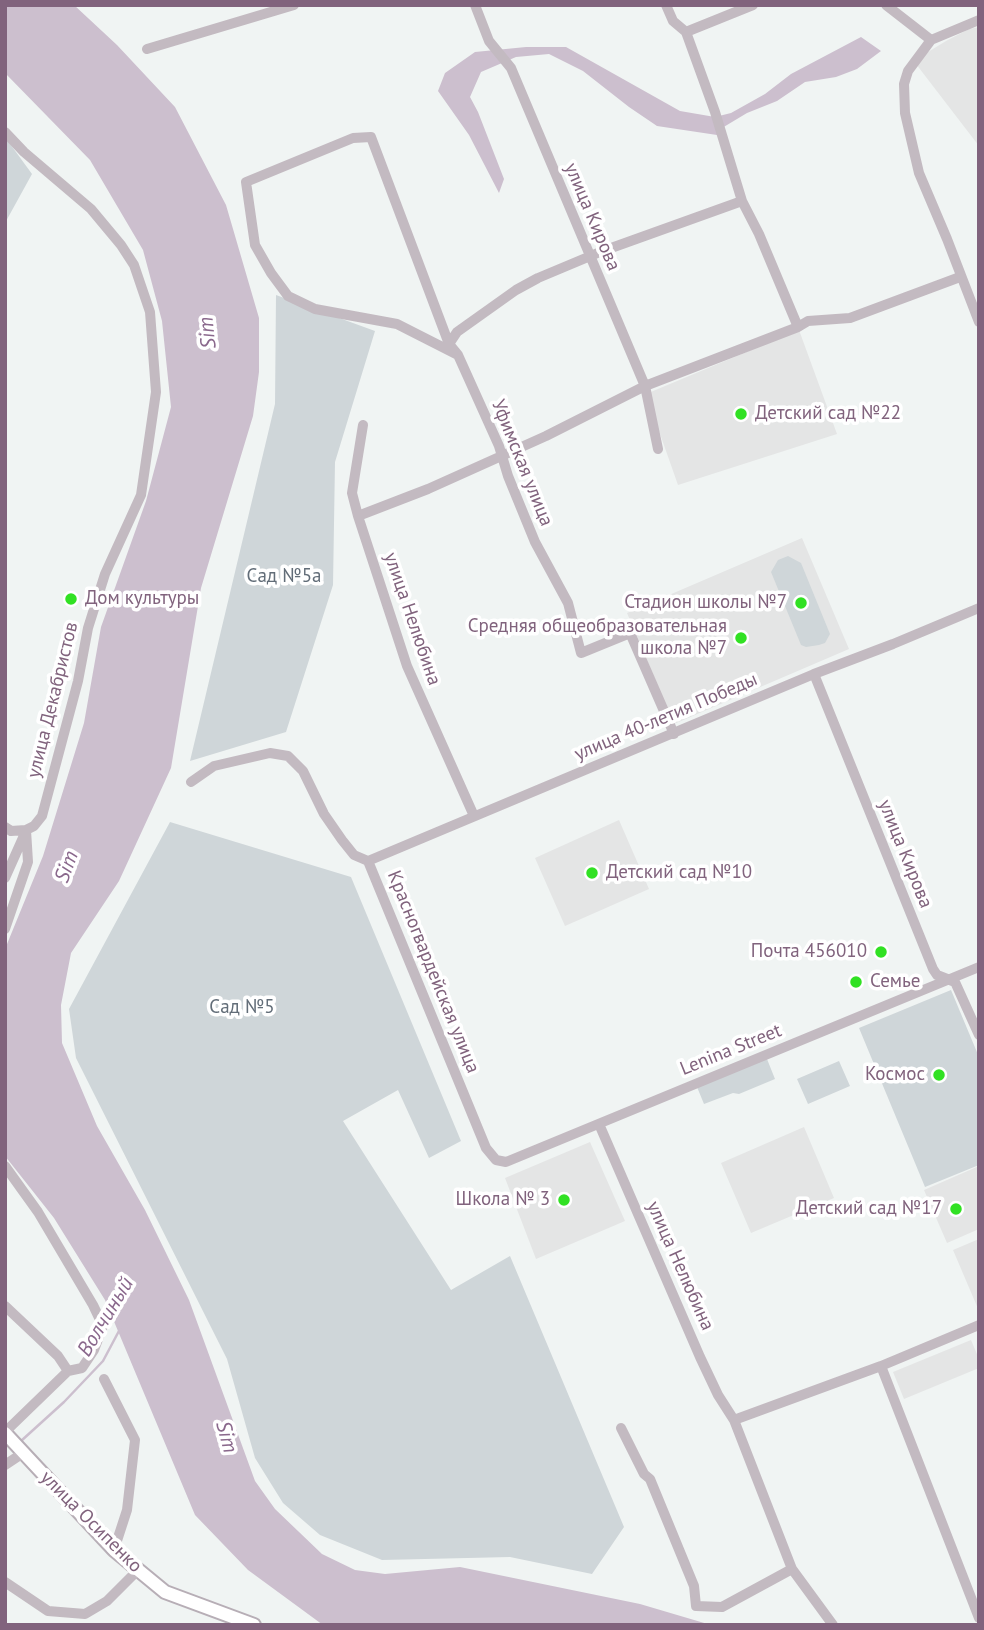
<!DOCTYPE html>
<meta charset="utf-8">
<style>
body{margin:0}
#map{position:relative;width:984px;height:1630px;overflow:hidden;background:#f0f4f3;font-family:"PT Sans",sans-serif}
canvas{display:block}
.frame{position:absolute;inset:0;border:7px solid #81637d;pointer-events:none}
</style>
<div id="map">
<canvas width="984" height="1630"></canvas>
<div class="frame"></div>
</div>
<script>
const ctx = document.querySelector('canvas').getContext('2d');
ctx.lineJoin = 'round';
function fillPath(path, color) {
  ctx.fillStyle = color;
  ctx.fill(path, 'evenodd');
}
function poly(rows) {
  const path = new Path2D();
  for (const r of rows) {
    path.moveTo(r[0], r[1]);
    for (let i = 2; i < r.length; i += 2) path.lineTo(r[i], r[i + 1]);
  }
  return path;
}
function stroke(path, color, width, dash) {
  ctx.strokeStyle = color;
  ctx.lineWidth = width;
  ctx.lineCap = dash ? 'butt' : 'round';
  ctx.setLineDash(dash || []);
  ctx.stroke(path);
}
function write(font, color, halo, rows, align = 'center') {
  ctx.font = font + ' "PT Sans",sans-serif';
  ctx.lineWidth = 7;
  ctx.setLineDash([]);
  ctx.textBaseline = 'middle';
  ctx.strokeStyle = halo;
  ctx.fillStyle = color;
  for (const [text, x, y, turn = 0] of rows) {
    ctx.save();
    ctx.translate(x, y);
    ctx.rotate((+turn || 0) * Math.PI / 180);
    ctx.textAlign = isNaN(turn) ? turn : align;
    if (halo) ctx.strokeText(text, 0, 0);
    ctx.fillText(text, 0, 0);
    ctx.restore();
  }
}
fillPath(poly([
 [979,27,979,146,916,64,928,52,946,41,969,29],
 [799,330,837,434,678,485,646,394],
 [802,538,849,649,674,724,627,613],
 [619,820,649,889,565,926,535,858],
 [804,1127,834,1198,751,1233,721,1163],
 [590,1142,625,1221,536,1259,505,1178],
 [979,1166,979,1229,947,1243,924,1190],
 [979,1239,979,1311,953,1250],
 [971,1340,979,1359,979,1368,904,1399,893,1372]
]), '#e4e5e5');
fillPath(poly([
 [5,137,32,174,5,223],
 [276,295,375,331,335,462,333,585,286,732,190,761,275,404],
 [788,556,801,563,830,634,825,643,819,645,806,647,801,645,771,572,778,560],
 [170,822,351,877,461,1141,429,1158,398,1090,343,1121,451,1290,510,1256,624,1527,592,1574,510,1557,382,1560,320,1535,283,1503,255,1458,227,1359,76,1058,69,1009],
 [951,990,979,1057,979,1165,925,1187,859,1028],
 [767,1059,775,1079,739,1094,733,1093,704,1104,697,1087],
 [839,1061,850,1086,808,1104,797,1079]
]), '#cfd6d9');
fillPath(poly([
 [5,5,74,5,117,45,175,107,226,205,259,318,259,372,253,416,201,588,171,768,119,881,71,953,61,1005,62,1043,97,1126,145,1210,189,1300,255,1481,275,1509,322,1554,355,1570,385,1574,460,1567,640,1604,711,1625,323,1625,248,1570,195,1515,105,1300,54,1218,5,1156,5,949,43,856,84,723,101,627,146,501,171,407,162,321,143,250,90,160,5,73],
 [861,37,881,51,857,69,836,77,805,82,777,101,747,113,717,131,717,135,657,126,629,107,583,71,549,54,516,57,481,72,470,97,478,112,504,179,499,193,469,135,438,91,445,73,475,52,526,47,566,47,680,111,715,117,731,113,765,94,791,74]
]), '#ccbfce');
stroke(poly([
 [21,1441,64,1402,103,1361,120,1329]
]), '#ccbfce', 2.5);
const major = poly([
 [5,1433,114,1550,165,1592,254,1625]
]);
stroke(major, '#b7aeb6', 16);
stroke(poly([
 [475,5,489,41,511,68,645,386,658,449],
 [666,5,673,21,686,32,715,112,742,201,759,234,798,327],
 [886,5,931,40],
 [979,20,931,40,908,71,904,84,905,113,919,173,947,239,979,322],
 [686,32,753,5],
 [147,49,294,5],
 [5,132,24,152,91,209,121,245,134,265,150,312,156,392,141,495,105,574,88,628,78,681,42,816,34,826,26,830,11,831,5,827],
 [449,344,457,332,516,290,538,278,600,252,742,201],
 [458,355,397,324,315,309,288,296,271,273,255,245,246,182,353,138,371,137,449,344,458,355,499,446,508,476,535,542,568,603,581,653,630,633,674,734],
 [363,425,352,493,358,516,407,666,474,816],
 [358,516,428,489,546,436,645,386,798,327,808,321,850,318,960,277],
 [814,674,933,969,937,975,955,982,979,1035],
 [191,782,214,766,270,753,288,756,303,771,324,814,342,840,354,855,368,861,486,1148,496,1160,506,1162,979,967],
 [368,861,814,674,893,644,979,608],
 [5,878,26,831],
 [5,929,28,862,26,830],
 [599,1124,700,1357,718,1395,734,1420,881,1366,979,1325],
 [5,1166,38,1212,93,1305,103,1326,94,1350,82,1368,68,1371,5,1432],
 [5,1306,58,1356,68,1371],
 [881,1366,979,1618],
 [104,1379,135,1440,127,1510,114,1550],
 [734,1420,792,1569,833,1625],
 [621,1428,644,1474,650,1479,694,1586,696,1606,722,1607,792,1569],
 [5,1465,23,1453],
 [5,1582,48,1611,85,1614,107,1601,138,1570]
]), '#c3bac1', 10);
stroke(major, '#fff', 12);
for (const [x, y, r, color] of [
 [741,414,7,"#31e123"],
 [71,599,7,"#31e123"],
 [801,603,7,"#31e123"],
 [741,638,7,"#31e123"],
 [592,873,7,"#31e123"],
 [881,952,7,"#31e123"],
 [856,982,7,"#31e123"],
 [939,1075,7,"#31e123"],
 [564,1200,7,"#31e123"],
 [956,1209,7,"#31e123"]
]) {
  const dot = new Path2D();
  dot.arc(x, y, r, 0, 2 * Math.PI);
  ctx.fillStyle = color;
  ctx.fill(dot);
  stroke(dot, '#fff', 2.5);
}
write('19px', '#81637d', '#fff', [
 ["улица Кирова",592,217,67],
 ["Уфимская улица",522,463,68],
 ["улица Нелюбина",412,619,71],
 ["улица Декабристов",53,700,-76],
 ["улица 40-летия Победы",666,717,-23],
 ["улица Кирова",905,854,68],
 ["Красногвардейская улица",433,972,68],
 ["Lenina Street",731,1050,-22],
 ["улица Нелюбина",680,1266,66],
 ["улица Осипенко",91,1522,45]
]);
write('19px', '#81637d', '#fff', [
 ["Детский сад №22",755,414,"left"],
 ["Дом культуры",85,599,"left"],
 ["Стадион школы №7",787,603],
 ["Средняя общеобразовательная",727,627],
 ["школа №7",727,649],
 ["Детский сад №10",606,873,"left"],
 ["Почта 456010",867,952],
 ["Семье",870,982,"left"],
 ["Космос",925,1075],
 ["Школа № 3",550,1200],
 ["Детский сад №17",942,1209]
], 'right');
write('19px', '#626d78', '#fff', [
 ["Сад №5а",284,577],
 ["Сад №5",242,1008]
]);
write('italic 21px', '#8a688c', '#fff', [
 ["Sim",208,333,-96],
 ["Sim",67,867,-70],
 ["Волчиный",106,1317,-59],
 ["Sim",226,1437,75]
]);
</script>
